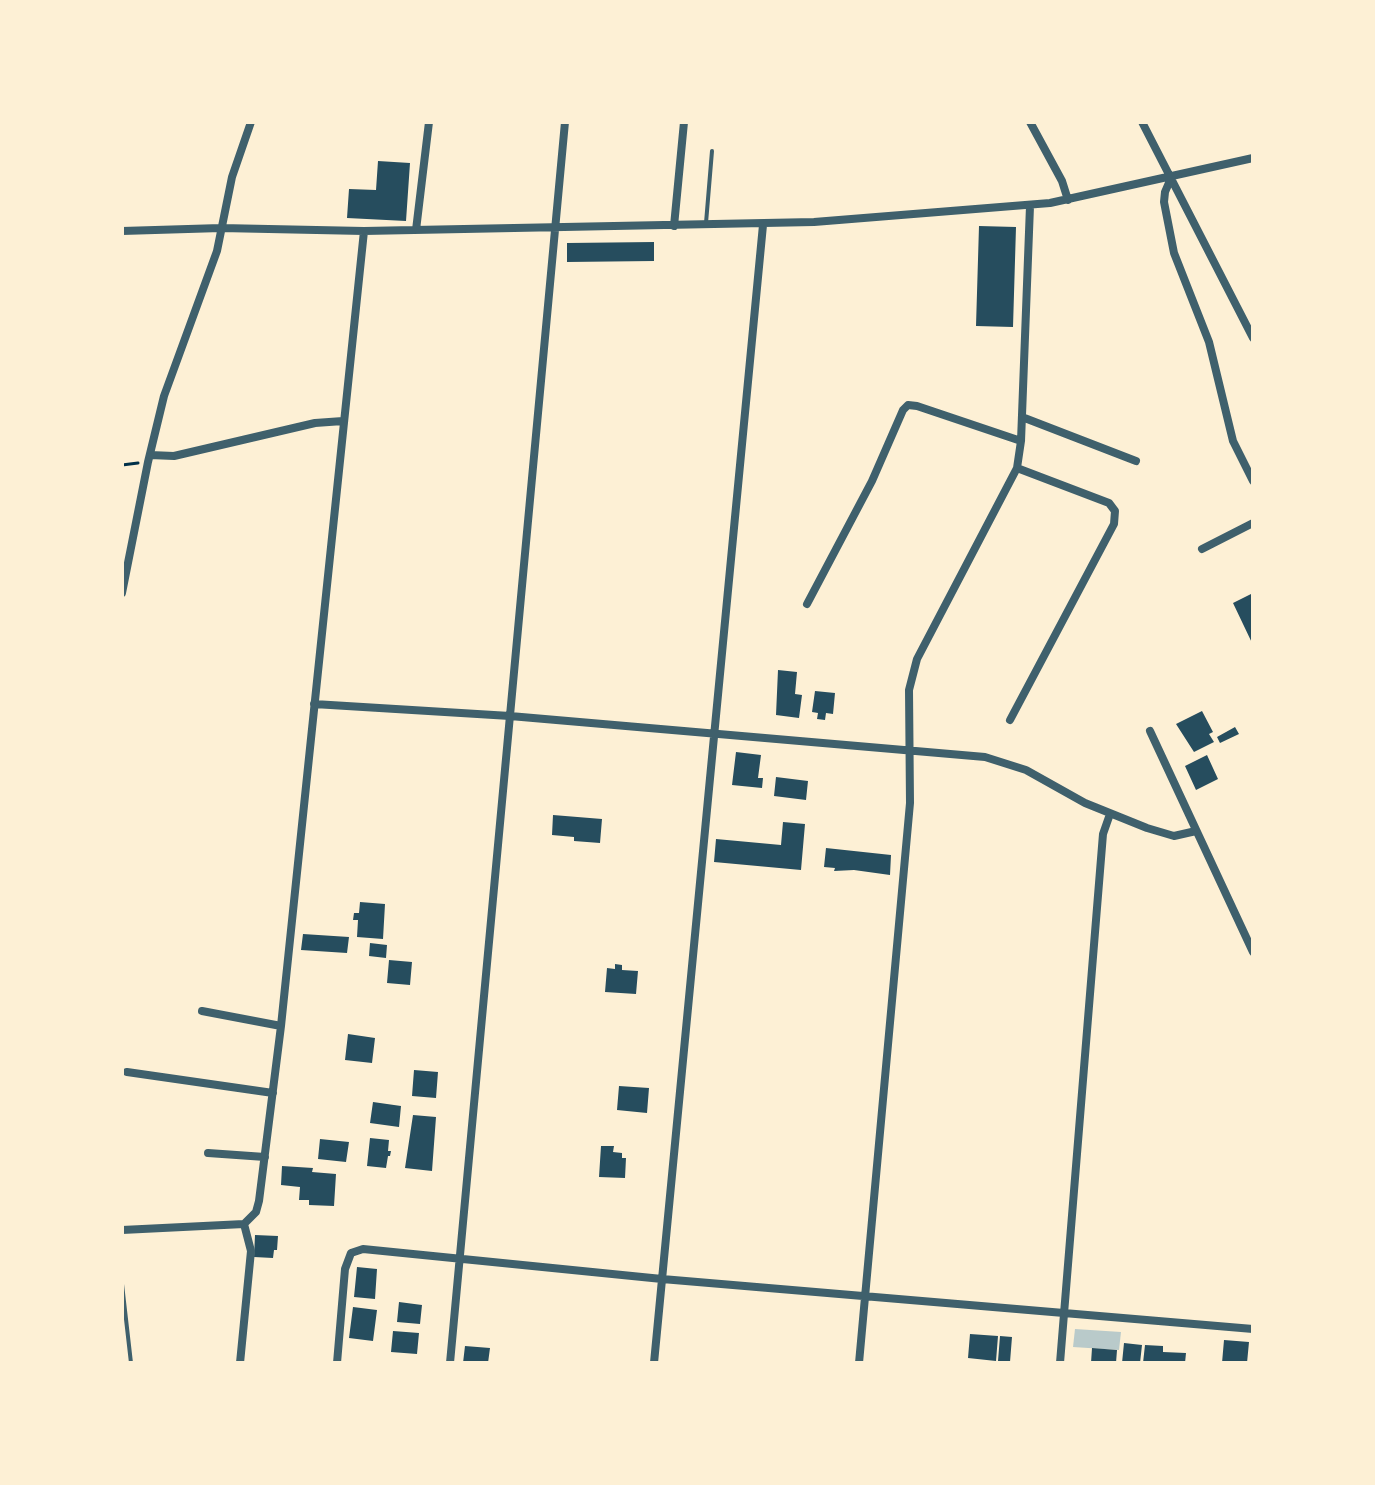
<!DOCTYPE html>
<style>
body{margin:0}
#map{position:relative;width:1375px;height:1485px;overflow:hidden;background:#fdf0d5;font-family:Montserrat,sans-serif}
canvas{display:block}
.frame{position:absolute;inset:0;border:124px solid #fdf0d5;pointer-events:none}
</style>
<div id="map">
<canvas width="1375" height="1485"></canvas>
<div class="frame"></div>
</div>
<script>
const ctx = document.querySelector('canvas').getContext('2d');
ctx.lineJoin = 'round';
function fillPath(path, color) {
  ctx.fillStyle = color;
  ctx.fill(path, 'evenodd');
}
function poly(rows) {
  const path = new Path2D();
  for (const r of rows) {
    path.moveTo(r[0], r[1]);
    for (let i = 2; i < r.length; i += 2) path.lineTo(r[i], r[i + 1]);
  }
  return path;
}
function stroke(path, color, width, dash) {
  ctx.strokeStyle = color;
  ctx.lineWidth = width;
  ctx.lineCap = dash ? 'butt' : 'round';
  ctx.setLineDash(dash || []);
  ctx.stroke(path);
}
fillPath(poly([
 [1075,1329,1121,1332,1119,1350,1073,1347]
]), '#b9caca');
fillPath(poly([
 [378,161,410,163,406,221,347,218,349,189,376,190],
 [979,226,1016,227,1013,327,976,326],
 [654,242,654,261,567,262,567,243],
 [1253,593,1253,645,1233,603],
 [778,670,797,672,795,694,802,695,799,718,776,715],
 [815,691,835,693,833,714,826,713,825,720,817,719,818,713,812,712],
 [1202,711,1213,732,1209,734,1214,742,1194,752,1176,724],
 [1235,727,1239,734,1220,743,1217,737],
 [736,752,761,755,758,778,763,778,762,788,732,785],
 [1207,755,1218,779,1196,790,1185,766],
 [776,777,808,781,806,800,774,796],
 [553,815,602,819,600,843,574,841,574,837,552,835],
 [783,822,805,824,801,870,714,862,716,839,781,845],
 [826,848,891,855,890,875,854,870,834,871,835,868,824,867],
 [360,902,385,904,383,939,357,937,358,920,353,920,354,913,359,913],
 [303,934,349,937,347,953,301,950],
 [370,943,387,945,386,958,369,956],
 [389,960,412,962,410,985,387,983],
 [615,964,622,965,622,970,638,971,636,994,605,992,607,968,615,969],
 [348,1034,375,1038,372,1063,345,1060],
 [414,1070,438,1072,436,1098,412,1096],
 [619,1086,649,1088,647,1113,617,1110],
 [373,1102,401,1106,399,1127,370,1123],
 [413,1115,436,1117,432,1171,405,1168],
 [370,1138,389,1140,388,1151,391,1151,390,1156,388,1156,386,1168,367,1166],
 [320,1139,349,1142,346,1162,318,1159],
 [601,1146,614,1146,613,1152,622,1153,622,1158,626,1158,625,1178,599,1177],
 [282,1166,313,1168,312,1172,336,1174,334,1206,309,1205,309,1200,299,1200,300,1187,281,1185],
 [255,1235,278,1236,277,1250,274,1250,273,1258,254,1257],
 [357,1267,377,1269,375,1299,354,1297],
 [399,1302,422,1305,420,1324,397,1322],
 [353,1307,377,1310,373,1341,349,1338],
 [393,1331,419,1333,417,1354,391,1352],
 [970,1334,998,1336,996,1361,968,1358],
 [1000,1336,1012,1337,1010,1362,998,1361],
 [1224,1340,1249,1342,1247,1363,1222,1363],
 [1124,1343,1142,1345,1140,1363,1122,1363],
 [1145,1345,1163,1346,1163,1352,1186,1353,1185,1363,1143,1363],
 [465,1346,490,1348,488,1363,463,1363],
 [1092,1348,1117,1350,1116,1363,1091,1363]
]), '#264d5e');
stroke(poly([
 [122,465,138,463]
]), '#003049', 3);
stroke(poly([
 [706,223,712,151],
 [122,1284,131,1363]
]), '#3f606c', 4);
stroke(poly([
 [1030,122,1062,181,1068,200],
 [1142,122,1253,338],
 [1171,178,1165,192,1164,202,1174,253,1209,342,1233,441,1253,481],
 [674,226,684,122],
 [416,230,429,122],
 [122,231,221,228,364,231,814,222,1050,203,1253,158],
 [1022,417,1136,461],
 [150,455,174,456,315,423,343,421],
 [1202,549,1253,523],
 [122,593,148,462,164,396,217,251,232,177,251,122],
 [807,604,872,481,903,410,908,405,917,406,1021,441],
 [314,704,510,716,985,757,1026,770,1085,803,1147,828,1174,836,1196,831],
 [1010,720,1114,524,1115,511,1109,503,1017,468],
 [1150,731,1253,952],
 [202,1011,281,1026],
 [127,1072,273,1093],
 [208,1153,265,1157],
 [122,1230,244,1224,256,1212,259,1201,281,1026,364,231],
 [240,1363,251,1251,244,1224],
 [337,1363,345,1269,351,1253,363,1249,662,1279,1253,1329],
 [450,1363,565,122],
 [654,1363,763,225],
 [859,1363,910,803,909,690,917,659,1017,468,1021,441,1030,206],
 [1060,1363,1103,834,1110,814]
]), '#3f606c', 8);
</script>
